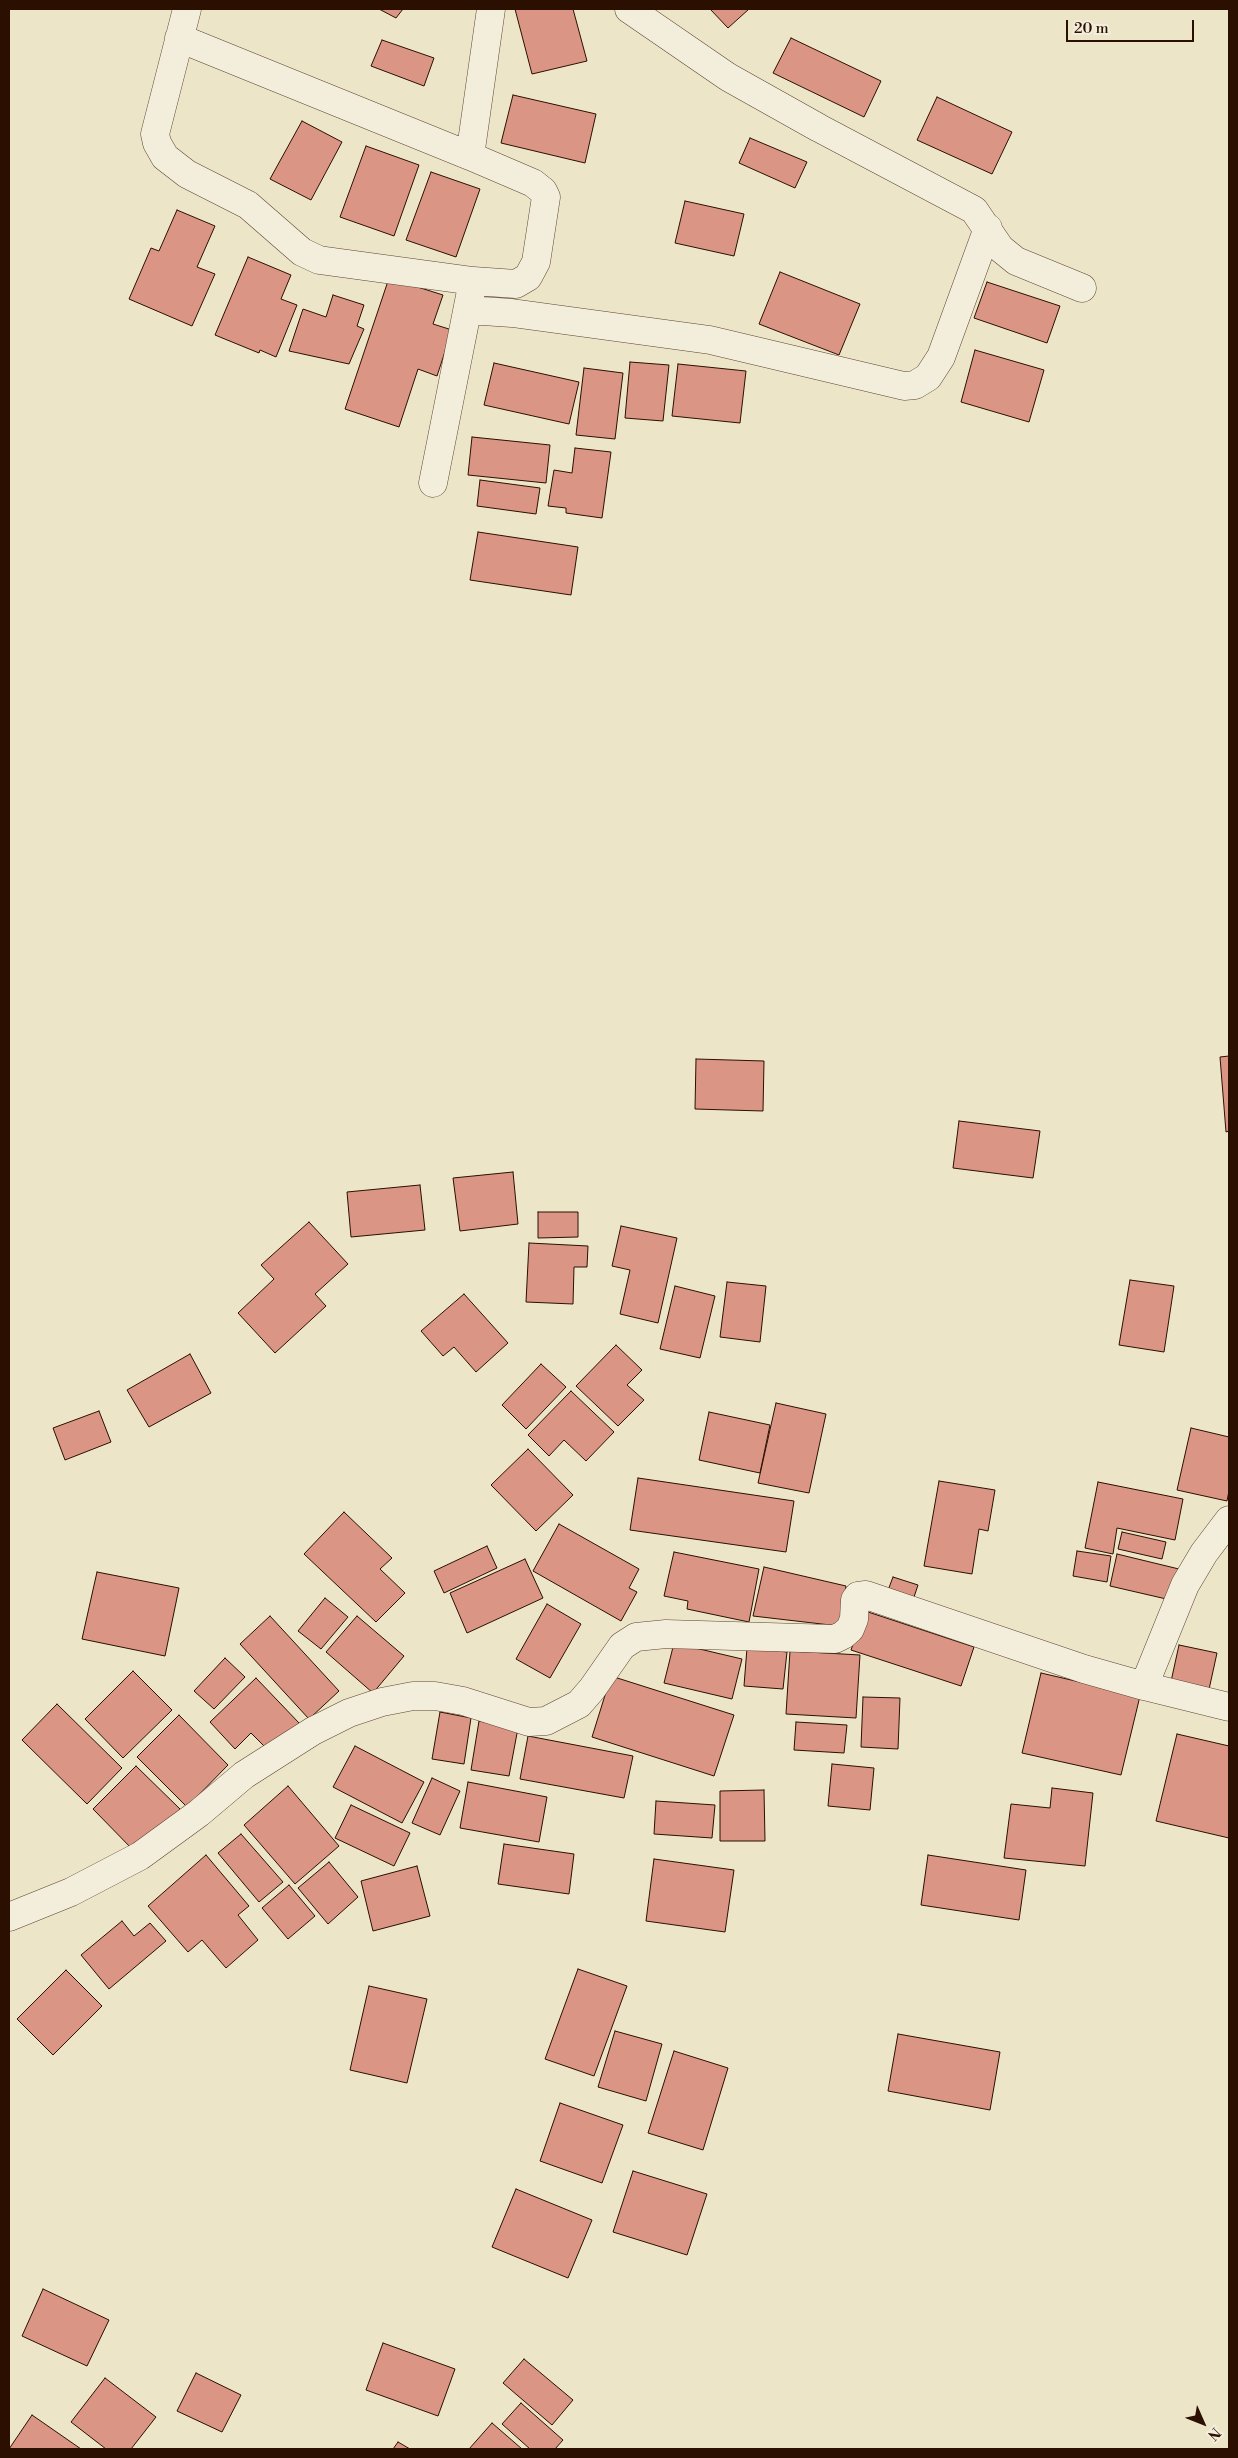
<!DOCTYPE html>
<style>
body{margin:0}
#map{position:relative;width:1238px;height:2458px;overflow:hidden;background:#ede5c8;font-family:"Libre Bodoni",serif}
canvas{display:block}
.frame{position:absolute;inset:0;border:10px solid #2b0f00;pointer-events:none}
.north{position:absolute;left:1178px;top:2398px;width:50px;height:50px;-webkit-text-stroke:4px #f3eedb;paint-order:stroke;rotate:134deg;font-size:14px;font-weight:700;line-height:20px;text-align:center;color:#2b0f00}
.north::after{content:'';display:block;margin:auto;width:18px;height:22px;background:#2b0f00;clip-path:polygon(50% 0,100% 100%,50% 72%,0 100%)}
.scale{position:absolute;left:1066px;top:20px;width:128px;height:22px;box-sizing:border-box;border:2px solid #2b0f00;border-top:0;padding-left:6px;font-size:15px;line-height:18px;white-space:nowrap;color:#2b0f00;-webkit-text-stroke:4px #f3eedb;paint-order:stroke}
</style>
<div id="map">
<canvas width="1238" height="2458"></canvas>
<div class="frame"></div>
<div class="north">N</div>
<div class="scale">20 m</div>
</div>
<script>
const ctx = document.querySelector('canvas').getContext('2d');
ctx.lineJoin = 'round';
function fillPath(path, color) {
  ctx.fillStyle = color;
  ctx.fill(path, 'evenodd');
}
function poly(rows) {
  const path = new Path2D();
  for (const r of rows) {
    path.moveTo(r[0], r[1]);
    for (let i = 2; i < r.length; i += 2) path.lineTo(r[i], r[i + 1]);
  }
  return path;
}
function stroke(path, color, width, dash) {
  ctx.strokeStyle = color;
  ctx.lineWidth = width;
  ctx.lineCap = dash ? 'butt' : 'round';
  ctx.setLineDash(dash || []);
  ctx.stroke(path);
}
const building = poly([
 [379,9,403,9,396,18,379,9],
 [515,9,573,9,587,61,532,74,515,9],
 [710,9,749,9,728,28,710,9],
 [791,38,881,81,864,117,773,73,791,38],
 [382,40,434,58,424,86,371,66,382,40],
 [513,95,596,114,585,163,501,143,513,95],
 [937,97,1012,132,992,174,917,140,937,97],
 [302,121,342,142,311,200,270,179,302,121],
 [750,138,807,162,795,188,739,163,750,138],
 [366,146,419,165,394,236,340,217,366,146],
 [431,172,480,189,456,257,406,240,431,172],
 [685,201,744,214,734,256,675,243,685,201],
 [177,210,215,226,197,267,215,274,192,326,129,299,151,248,159,251,177,210],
 [248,257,291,275,281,299,297,305,276,357,260,350,259,353,215,335,248,257],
 [780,272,860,304,839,355,759,324,780,272],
 [389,278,443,295,433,324,452,330,437,376,418,369,399,427,345,409,389,278],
 [987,282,1060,306,1047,343,974,318,987,282],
 [333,295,364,305,357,326,364,329,349,364,289,351,303,309,326,317,333,295],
 [975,350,1044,370,1029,422,961,402,975,350],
 [630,362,669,365,663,421,625,418,630,362],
 [494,363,579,382,569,424,484,405,494,363],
 [678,364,746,371,740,423,672,416,678,364],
 [584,368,623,373,615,439,576,435,584,368],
 [472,437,550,445,546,483,468,475,472,437],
 [575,448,611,452,602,518,566,513,566,508,548,506,554,470,572,473,575,448],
 [480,480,540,488,536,514,477,506,480,480],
 [478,532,578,547,571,595,470,580,478,532],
 [1229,1056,1229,1131,1226,1132,1220,1057,1229,1056],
 [696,1059,764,1061,763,1111,695,1109,696,1059],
 [959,1121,1040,1131,1033,1178,953,1168,959,1121],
 [513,1172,518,1224,460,1231,453,1178,513,1172],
 [420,1185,425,1230,351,1237,347,1192,420,1185],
 [538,1212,578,1212,578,1237,538,1238,538,1212],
 [309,1222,348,1264,315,1294,326,1306,275,1353,238,1313,274,1279,261,1265,309,1222],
 [621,1226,677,1238,658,1323,620,1314,630,1270,612,1266,621,1226],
 [529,1243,588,1246,587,1267,574,1267,573,1304,526,1302,529,1243],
 [1130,1280,1174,1286,1164,1352,1119,1345,1130,1280],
 [727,1282,766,1286,760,1342,720,1337,727,1282],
 [675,1286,715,1296,700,1358,660,1349,675,1286],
 [464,1294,508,1343,476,1372,454,1347,443,1356,421,1331,464,1294],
 [616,1345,642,1370,627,1385,644,1400,618,1426,576,1386,616,1345],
 [190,1354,211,1393,149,1427,127,1390,190,1354],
 [541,1364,566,1387,526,1429,502,1405,541,1364],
 [571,1391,614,1432,586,1461,564,1440,549,1456,528,1435,571,1391],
 [776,1403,826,1414,809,1493,758,1483,776,1403],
 [99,1411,111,1442,65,1460,53,1428,99,1411],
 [709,1412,770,1425,760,1473,699,1460,709,1412],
 [1191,1428,1229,1437,1229,1491,1227,1501,1177,1490,1191,1428],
 [528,1449,573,1495,536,1531,491,1485,528,1449],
 [638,1478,794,1501,786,1552,630,1530,638,1478],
 [939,1481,995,1490,988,1531,979,1529,972,1574,924,1566,939,1481],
 [1098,1482,1183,1499,1175,1540,1117,1528,1113,1554,1085,1548,1098,1482],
 [344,1512,392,1558,380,1569,405,1593,376,1622,304,1554,344,1512],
 [559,1524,639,1569,629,1588,637,1592,621,1621,533,1571,559,1524],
 [1122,1532,1166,1542,1162,1559,1118,1549,1122,1532],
 [487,1546,497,1568,444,1593,434,1571,487,1546],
 [1077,1551,1111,1556,1107,1582,1073,1576,1077,1551],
 [674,1552,759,1569,749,1622,687,1609,688,1601,664,1596,674,1552],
 [1117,1554,1183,1570,1175,1601,1110,1586,1117,1554],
 [525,1559,543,1598,467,1633,450,1593,525,1559],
 [764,1567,846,1586,839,1626,753,1616,764,1567],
 [97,1572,179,1588,165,1656,82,1639,97,1572],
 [893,1577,918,1585,913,1600,887,1593,893,1577],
 [325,1598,348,1617,321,1649,298,1631,325,1598],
 [547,1604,581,1624,550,1678,516,1659,547,1604],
 [865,1611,974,1647,961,1686,851,1650,865,1611],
 [270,1616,339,1691,309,1719,240,1644,270,1616],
 [357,1616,404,1656,373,1693,326,1652,357,1616],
 [674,1643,742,1659,732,1699,664,1683,674,1643],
 [1179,1645,1217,1653,1208,1694,1170,1686,1179,1645],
 [747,1648,787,1652,783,1689,744,1686,747,1648],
 [790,1651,860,1655,856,1718,786,1714,790,1651],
 [225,1658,245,1677,214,1709,194,1691,225,1658],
 [133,1671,172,1710,123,1758,85,1719,133,1671],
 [1041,1673,1140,1696,1121,1775,1022,1753,1041,1673],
 [611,1676,734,1715,714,1776,592,1737,611,1676],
 [256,1678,300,1724,271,1753,251,1733,235,1749,210,1722,256,1678],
 [863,1697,900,1698,898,1749,861,1747,863,1697],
 [57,1704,122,1768,87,1804,22,1740,57,1704],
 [440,1712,471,1718,464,1764,432,1759,440,1712],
 [179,1715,228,1765,187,1807,137,1757,179,1715],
 [479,1721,518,1728,509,1776,471,1770,479,1721],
 [796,1722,847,1725,844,1753,794,1750,796,1722],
 [1177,1734,1229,1746,1229,1838,1156,1821,1177,1734],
 [528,1736,633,1756,624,1798,520,1779,528,1736],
 [355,1746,424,1782,402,1823,333,1787,355,1746],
 [832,1764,874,1768,870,1810,828,1806,832,1764],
 [136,1766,180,1809,136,1853,93,1809,136,1766],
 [432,1778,460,1791,440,1835,412,1823,432,1778],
 [468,1782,547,1797,539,1842,460,1828,468,1782],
 [288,1786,339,1846,295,1884,244,1825,288,1786],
 [1052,1788,1093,1793,1085,1866,1004,1858,1011,1804,1050,1808,1052,1788],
 [764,1790,765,1841,720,1841,720,1791,764,1790],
 [656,1801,715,1805,712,1838,654,1834,656,1801],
 [351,1805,410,1833,394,1866,335,1838,351,1805],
 [241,1834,283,1882,259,1902,218,1853,241,1834],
 [504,1844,574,1854,569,1894,498,1884,504,1844],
 [206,1855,249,1906,238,1915,258,1940,226,1968,202,1940,188,1952,148,1906,206,1855],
 [928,1855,1026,1870,1019,1920,921,1905,928,1855],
 [654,1859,734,1870,725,1932,646,1921,654,1859],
 [329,1862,358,1897,328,1924,298,1888,329,1862],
 [417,1866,430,1916,373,1931,361,1881,417,1866],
 [289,1885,315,1916,288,1939,262,1908,289,1885],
 [122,1921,134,1936,150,1923,166,1941,109,1989,81,1955,122,1921],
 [578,1969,627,1986,594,2076,545,2059,578,1969],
 [66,1970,102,2006,53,2055,17,2019,66,1970],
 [369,1986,427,1999,407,2083,350,2070,369,1986],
 [615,2031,662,2044,646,2101,598,2087,615,2031],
 [898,2034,1000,2052,990,2110,888,2091,898,2034],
 [674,2051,728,2068,703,2150,648,2133,674,2051],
 [560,2103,623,2125,602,2183,540,2161,560,2103],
 [633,2171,707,2194,687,2255,613,2232,633,2171],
 [516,2189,592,2220,568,2278,492,2247,516,2189],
 [43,2289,109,2320,87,2366,22,2336,43,2289],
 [383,2343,455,2369,438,2416,366,2390,383,2343],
 [524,2359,573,2400,552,2425,503,2383,524,2359],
 [196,2373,241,2395,222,2432,177,2411,196,2373],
 [105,2378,156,2417,131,2449,106,2449,71,2422,105,2378],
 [521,2403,563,2440,555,2449,530,2449,502,2424,521,2403],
 [32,2415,81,2449,9,2449,32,2415],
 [492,2423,522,2449,469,2449,492,2423],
 [398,2442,410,2449,393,2449,398,2442]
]);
fillPath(building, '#da9585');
stroke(building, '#2b0f00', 1);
const street = poly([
 [187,9,155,134,157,143,165,157,187,174,248,205,302,252,319,260,473,281,433,483],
 [629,9,728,77,819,128,974,210,1000,248,1016,261,1082,288],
 [179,38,470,156,491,9],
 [470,156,533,183,543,191,546,197,536,262,528,277,516,284,473,281],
 [468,310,512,313,710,340,904,386,915,385,928,377,941,357,988,228],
 [1144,1686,1229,1707],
 [9,1917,71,1892,140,1856,199,1813,244,1775,313,1731,349,1713,382,1702,413,1696,435,1696,463,1701,529,1722,546,1721,579,1704,592,1689,622,1646,636,1637,666,1634,835,1639,843,1635,850,1629,854,1619,855,1600,858,1596,866,1595,1084,1669,1144,1686,1185,1585,1204,1553,1229,1520]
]);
stroke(street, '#5c4432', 29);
stroke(street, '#f3eedb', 28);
</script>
